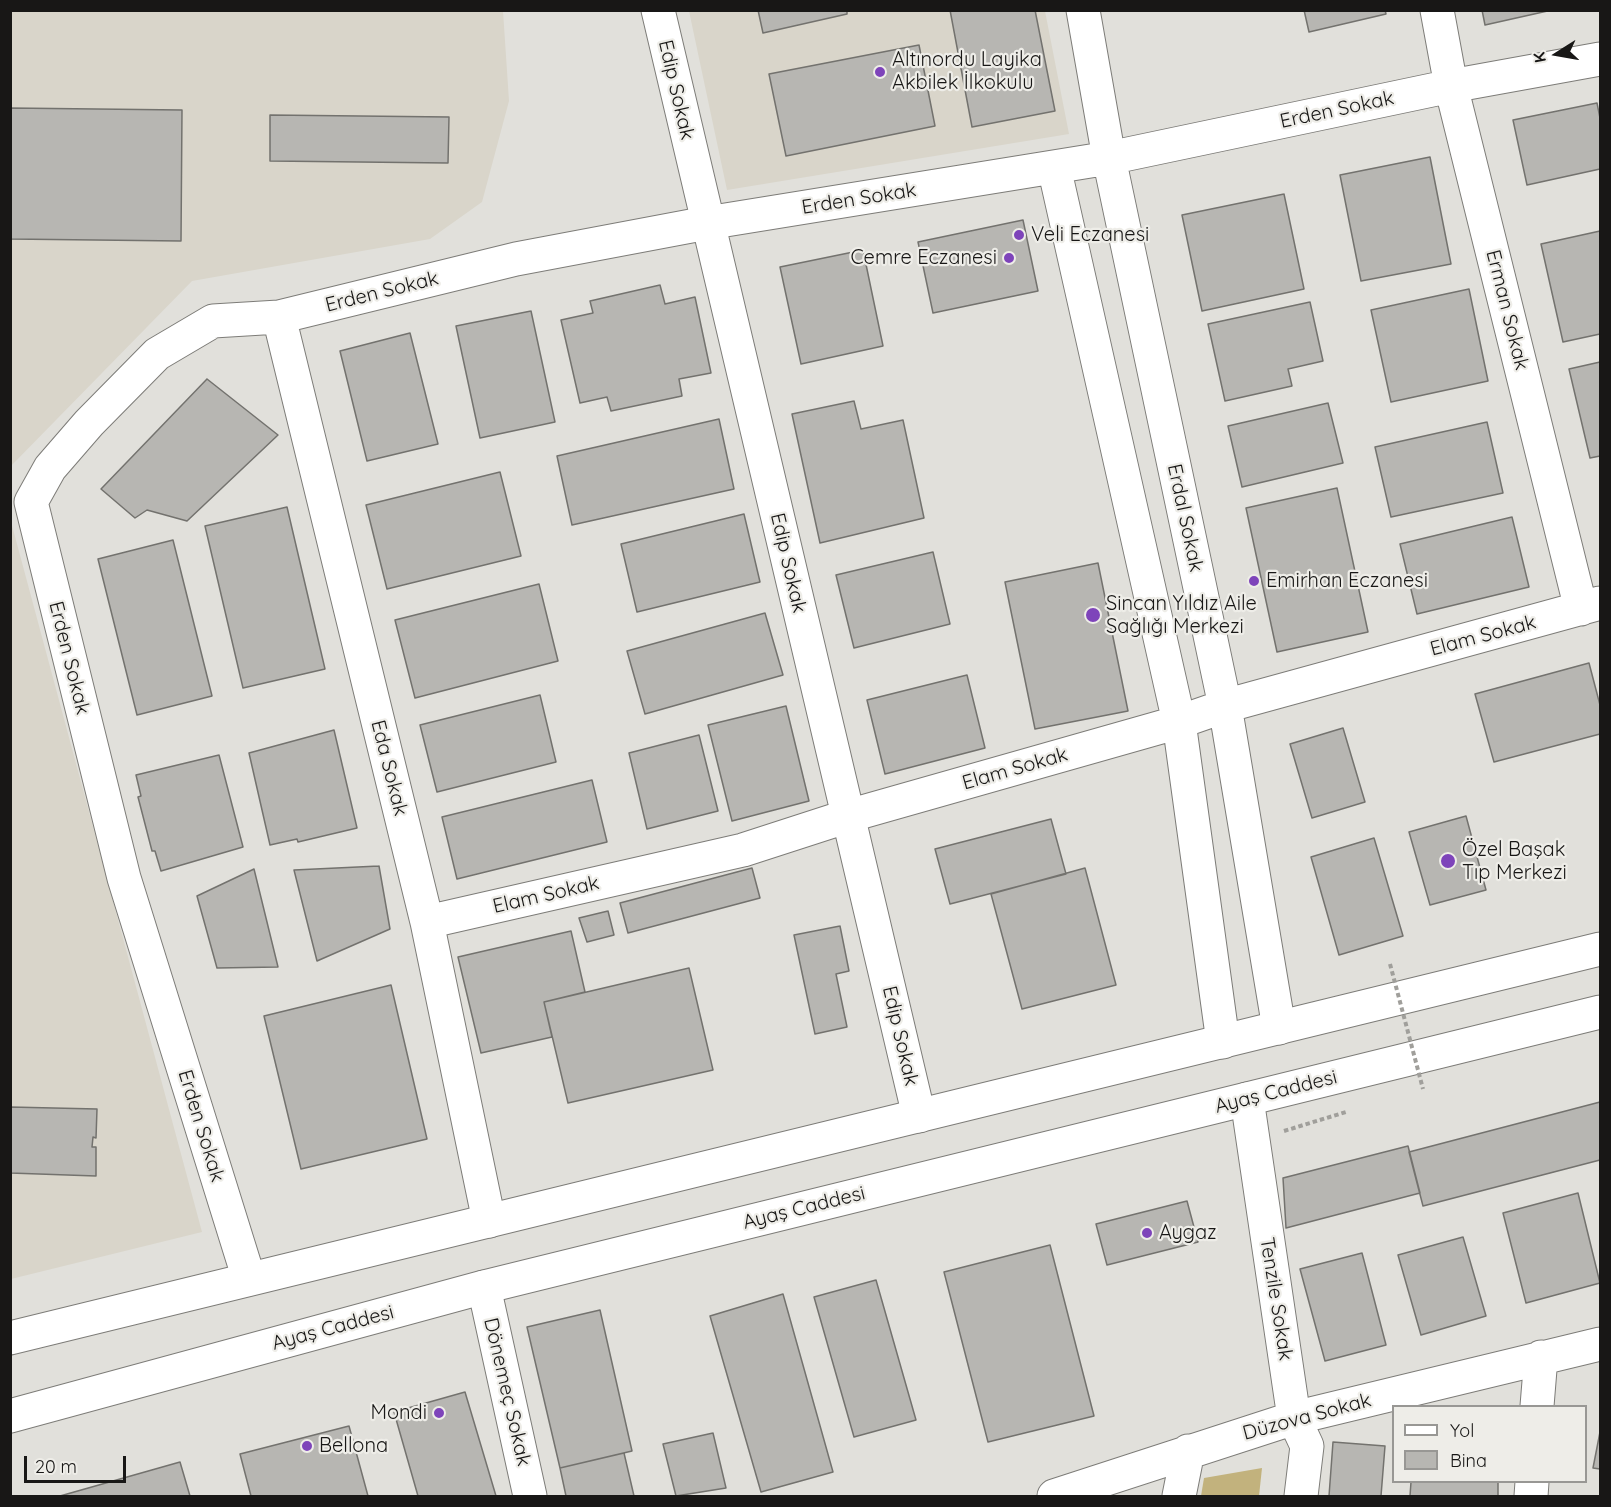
<!DOCTYPE html>
<meta charset="utf-8">
<style>
body{margin:0}
#map{position:relative;width:1611px;height:1507px;overflow:hidden;background:#e1e0db;font-family:Quicksand,sans-serif}
canvas{display:block}
.frame{position:absolute;inset:0;border:12px solid #181716;pointer-events:none}
.legend{position:absolute;left:1392px;top:1405px;width:195px;height:78px;box-sizing:border-box;background:#eeede8;border:2px solid #989794;margin:0;padding:8px 10px;list-style:none;font-size:18px;color:#181716}
.legend li{display:flex;align-items:center;gap:12px;height:30px}
.legend b{width:30px;border:2px solid #989794}
.north{position:absolute;left:1527px;top:24px;width:60px;height:60px;-webkit-text-stroke:4px #eeede8;paint-order:stroke;rotate:259deg;font-size:16px;font-weight:700;line-height:24px;text-align:center;color:#181716}
.north::after{content:'';display:block;margin:auto;width:21px;height:27px;background:#181716;clip-path:polygon(50% 0,100% 100%,50% 72%,0 100%)}
.scale{position:absolute;left:24px;top:1456px;width:102px;height:27px;box-sizing:border-box;border:3px solid #181716;border-top:0;padding-left:8px;font-size:18px;line-height:21px;white-space:nowrap;color:#181716;-webkit-text-stroke:4px #eeede8;paint-order:stroke}
</style>
<div id="map">
<canvas width="1611" height="1507"></canvas>
<div class="frame"></div>
<ul class="legend">
<li><b style="height:8px;background:#fff"></b>Yol</li>
<li><b style="height:16px;background:#b7b6b2"></b>Bina</li>
</ul>
<div class="north">K</div>
<div class="scale">20 m</div>
</div>
<script>
const ctx = document.querySelector('canvas').getContext('2d');
ctx.lineJoin = 'round';
function fillPath(path, color) {
  ctx.fillStyle = color;
  ctx.fill(path, 'evenodd');
}
function poly(rows) {
  const path = new Path2D();
  for (const r of rows) {
    path.moveTo(r[0], r[1]);
    for (let i = 2; i < r.length; i += 2) path.lineTo(r[i], r[i + 1]);
  }
  return path;
}
function stroke(path, color, width, dash) {
  ctx.strokeStyle = color;
  ctx.lineWidth = width;
  ctx.lineCap = dash ? 'butt' : 'round';
  ctx.setLineDash(dash || []);
  ctx.stroke(path);
}
function write(font, color, halo, rows, align = 'center') {
  ctx.font = font + ' Quicksand,sans-serif';
  ctx.lineWidth = 4.5;
  ctx.setLineDash([]);
  ctx.textBaseline = 'middle';
  ctx.strokeStyle = halo;
  ctx.fillStyle = color;
  for (const [text, x, y, turn = 0] of rows) {
    ctx.save();
    ctx.translate(x, y);
    ctx.rotate((+turn || 0) * Math.PI / 180);
    ctx.textAlign = isNaN(turn) ? turn : align;
    if (halo) ctx.strokeText(text, 0, 0);
    ctx.fillText(text, 0, 0);
    ctx.restore();
  }
}
fillPath(poly([
 [11,11,503,11,509,101,482,202,430,239,192,281,11,466],
 [689,11,1045,11,1069,134,727,190],
 [10,518,202,1232,11,1279,10,1279]
]), '#d9d5ca');
fillPath(poly([
 [1262,1468,1259,1496,1201,1496,1204,1478]
]), '#c2b27d');
const building = poly([
 [758,10,847,10,847,14,763,33,758,10],
 [950,10,1035,10,1055,111,972,127,950,10],
 [1304,10,1385,10,1386,14,1309,32,1304,10],
 [1482,10,1552,10,1485,25,1482,10],
 [919,45,935,126,786,156,769,74,919,45],
 [1597,103,1600,118,1600,169,1527,185,1513,120,1597,103],
 [10,108,182,110,181,241,10,239,10,108],
 [270,115,449,117,448,163,270,161,270,115],
 [1430,157,1451,264,1361,281,1340,175,1430,157],
 [1284,194,1304,289,1202,311,1182,215,1284,194],
 [1023,220,1038,291,933,313,918,242,1023,220],
 [1600,231,1600,334,1563,342,1541,244,1600,231],
 [863,250,883,346,801,364,780,267,863,250],
 [660,285,665,304,695,297,711,373,679,379,682,396,611,411,607,397,580,403,561,320,593,313,590,301,660,285],
 [1469,289,1488,381,1391,402,1371,310,1469,289],
 [1310,302,1323,361,1288,369,1292,386,1225,401,1208,324,1310,302],
 [531,311,555,422,480,438,456,326,531,311],
 [410,333,438,444,367,461,340,351,410,333],
 [1600,362,1600,456,1590,458,1569,369,1600,362],
 [207,379,278,435,187,521,147,510,135,518,101,489,207,379],
 [854,401,861,429,903,420,924,518,820,543,792,414,854,401],
 [1328,403,1343,463,1242,487,1228,426,1328,403],
 [719,419,734,489,572,525,557,456,719,419],
 [1487,422,1503,493,1391,517,1375,447,1487,422],
 [500,472,521,556,387,589,366,505,500,472],
 [1337,488,1368,632,1277,652,1246,508,1337,488],
 [287,507,325,669,243,688,205,526,287,507],
 [744,514,760,582,637,612,621,544,744,514],
 [1512,517,1529,587,1417,614,1400,544,1512,517],
 [173,540,212,696,137,715,98,559,173,540],
 [933,552,950,624,854,648,836,575,933,552],
 [1098,563,1128,711,1035,729,1005,582,1098,563],
 [539,584,558,661,415,698,395,620,539,584],
 [765,613,783,675,645,714,627,651,765,613],
 [1589,663,1600,705,1600,734,1494,762,1475,694,1589,663],
 [967,675,985,748,885,774,867,700,967,675],
 [540,695,556,762,437,792,420,725,540,695],
 [786,706,809,801,732,821,708,725,786,706],
 [1343,728,1365,802,1312,818,1290,744,1343,728],
 [334,730,357,828,298,842,297,839,270,845,249,753,334,730],
 [699,735,718,811,647,829,629,753,699,735],
 [219,755,243,847,161,871,155,851,152,851,138,797,141,796,136,775,219,755],
 [592,780,607,842,457,879,442,817,592,780],
 [1466,816,1486,890,1430,905,1409,832,1466,816],
 [1051,819,1066,874,950,904,935,849,1051,819],
 [1374,838,1403,936,1339,955,1311,857,1374,838],
 [379,866,390,929,317,961,294,870,379,866],
 [752,868,760,898,628,933,620,903,752,868],
 [1085,868,1116,985,1022,1009,991,894,1085,868],
 [254,869,278,967,217,968,197,896,254,869],
 [608,911,614,935,587,942,579,918,608,911],
 [840,926,849,971,836,974,847,1027,815,1034,794,935,840,926],
 [571,931,585,992,544,1002,552,1037,481,1053,458,957,571,931],
 [689,968,713,1070,568,1103,544,1002,689,968],
 [391,985,427,1139,301,1169,264,1016,391,985],
 [1600,1102,1600,1160,1423,1206,1409,1152,1600,1102],
 [10,1107,97,1109,96,1138,93,1137,92,1147,96,1147,96,1176,10,1173,10,1107],
 [1408,1146,1420,1193,1286,1228,1283,1178,1408,1146],
 [1578,1193,1600,1283,1526,1303,1503,1213,1578,1193],
 [1187,1201,1198,1242,1107,1265,1096,1224,1187,1201],
 [1463,1237,1486,1316,1421,1335,1398,1255,1463,1237],
 [1050,1245,1094,1416,988,1442,944,1272,1050,1245],
 [1362,1253,1386,1345,1325,1361,1300,1269,1362,1253],
 [876,1280,916,1420,854,1437,814,1297,876,1280],
 [783,1294,833,1472,761,1492,710,1316,783,1294],
 [600,1310,632,1451,560,1468,527,1327,600,1310],
 [465,1392,496,1496,418,1496,394,1412,465,1392],
 [349,1426,368,1496,251,1496,240,1454,349,1426],
 [1600,1432,1600,1469,1593,1468,1600,1432],
 [713,1433,726,1488,676,1496,663,1444,713,1433],
 [1333,1442,1385,1446,1381,1496,1329,1496,1333,1442],
 [624,1453,634,1496,566,1496,560,1468,624,1453],
 [180,1462,190,1496,60,1496,180,1462],
 [1411,1482,1498,1482,1498,1496,1410,1496,1411,1482]
]);
fillPath(building, '#b7b6b2');
stroke(building, '#73726e', 1.5);
const minor = poly([
 [658,10,919,1116],
 [1083,10,1109,158,1225,706,1279,1028],
 [1437,10,1451,86,1581,609],
 [1054,167,1179,722,1223,1042],
 [279,317,427,922,489,1221],
 [427,922,743,850,848,816,1179,722,1225,706,1600,603],
 [1247,1099,1294,1418,1307,1446,1301,1496],
 [249,1279,124,878,31,502,50,468,89,423,157,354,213,321,279,317,516,259,707,223,1109,158,1451,86,1600,59],
 [484,1287,530,1496],
 [1537,1406,1541,1357],
 [1054,1496,1294,1418,1600,1344],
 [1179,1496,1188,1451],
 [1531,1496,1532,1482]
]);
const major = poly([
 [10,1338,1600,949],
 [10,1416,484,1287,1600,1012]
]);
stroke(minor, '#7d7c78', 35);
stroke(major, '#7d7c78', 35);
stroke(poly([
 [1284,1131,1346,1112]
]), '#a09f9b', 4, [4.5, 3]);
stroke(minor, '#fff', 33);
stroke(major, '#fff', 33);
stroke(poly([
 [1390,964,1423,1089]
]), '#a09f9b', 4, [4.5, 3]);
for (const [x, y, r, color] of [
 [880,72,6,"#7e44ba"],
 [1019,235,6,"#7e44ba"],
 [1009,258,6,"#7e44ba"],
 [1254,581,6,"#7e44ba"],
 [1093,615,8,"#7e44ba"],
 [1448,861,8,"#7e44ba"],
 [1147,1233,6,"#7e44ba"],
 [439,1413,6,"#7e44ba"],
 [307,1446,6,"#7e44ba"]
]) {
  const dot = new Path2D();
  dot.arc(x, y, r, 0, 2 * Math.PI);
  ctx.fillStyle = color;
  ctx.fill(dot);
  stroke(dot, '#eeede8', 2);
}
write('20px', '#181716', '#eeede8', [
 ["Altınordu Layika",892,60],
 ["Akbilek İlkokulu",892,83],
 ["Veli Eczanesi",1031,235],
 ["Cemre Eczanesi",997,258,"right"],
 ["Emirhan Eczanesi",1266,581],
 ["Sincan Yıldız Aile",1106,604],
 ["Sağlığı Merkezi",1106,627],
 ["Özel Başak",1462,850],
 ["Tıp Merkezi",1462,873],
 ["Aygaz",1159,1233],
 ["Mondi",427,1413,"right"],
 ["Bellona",319,1446]
], 'left');
write('20px', '#181716', '#eeede8', [
 ["Edip Sokak",676,90,77],
 ["Erden Sokak",1337,110,-12],
 ["Erden Sokak",859,199,-9],
 ["Erden Sokak",382,292,-14],
 ["Erman Sokak",1507,310,76],
 ["Erdal Sokak",1185,518,78],
 ["Edip Sokak",788,563,77],
 ["Elam Sokak",1483,636,-15],
 ["Erden Sokak",69,658,76],
 ["Eda Sokak",389,768,76],
 ["Elam Sokak",1015,769,-16],
 ["Elam Sokak",546,895,-13],
 ["Edip Sokak",900,1036,77],
 ["Ayaş Caddesi",1276,1092,-14],
 ["Erden Sokak",201,1126,73],
 ["Ayaş Caddesi",804,1208,-14],
 ["Tenzile Sokak",1276,1299,81],
 ["Ayaş Caddesi",333,1328,-15],
 ["Dönemeç Sokak",507,1392,77],
 ["Düzova Sokak",1307,1417,-15]
]);
</script>
